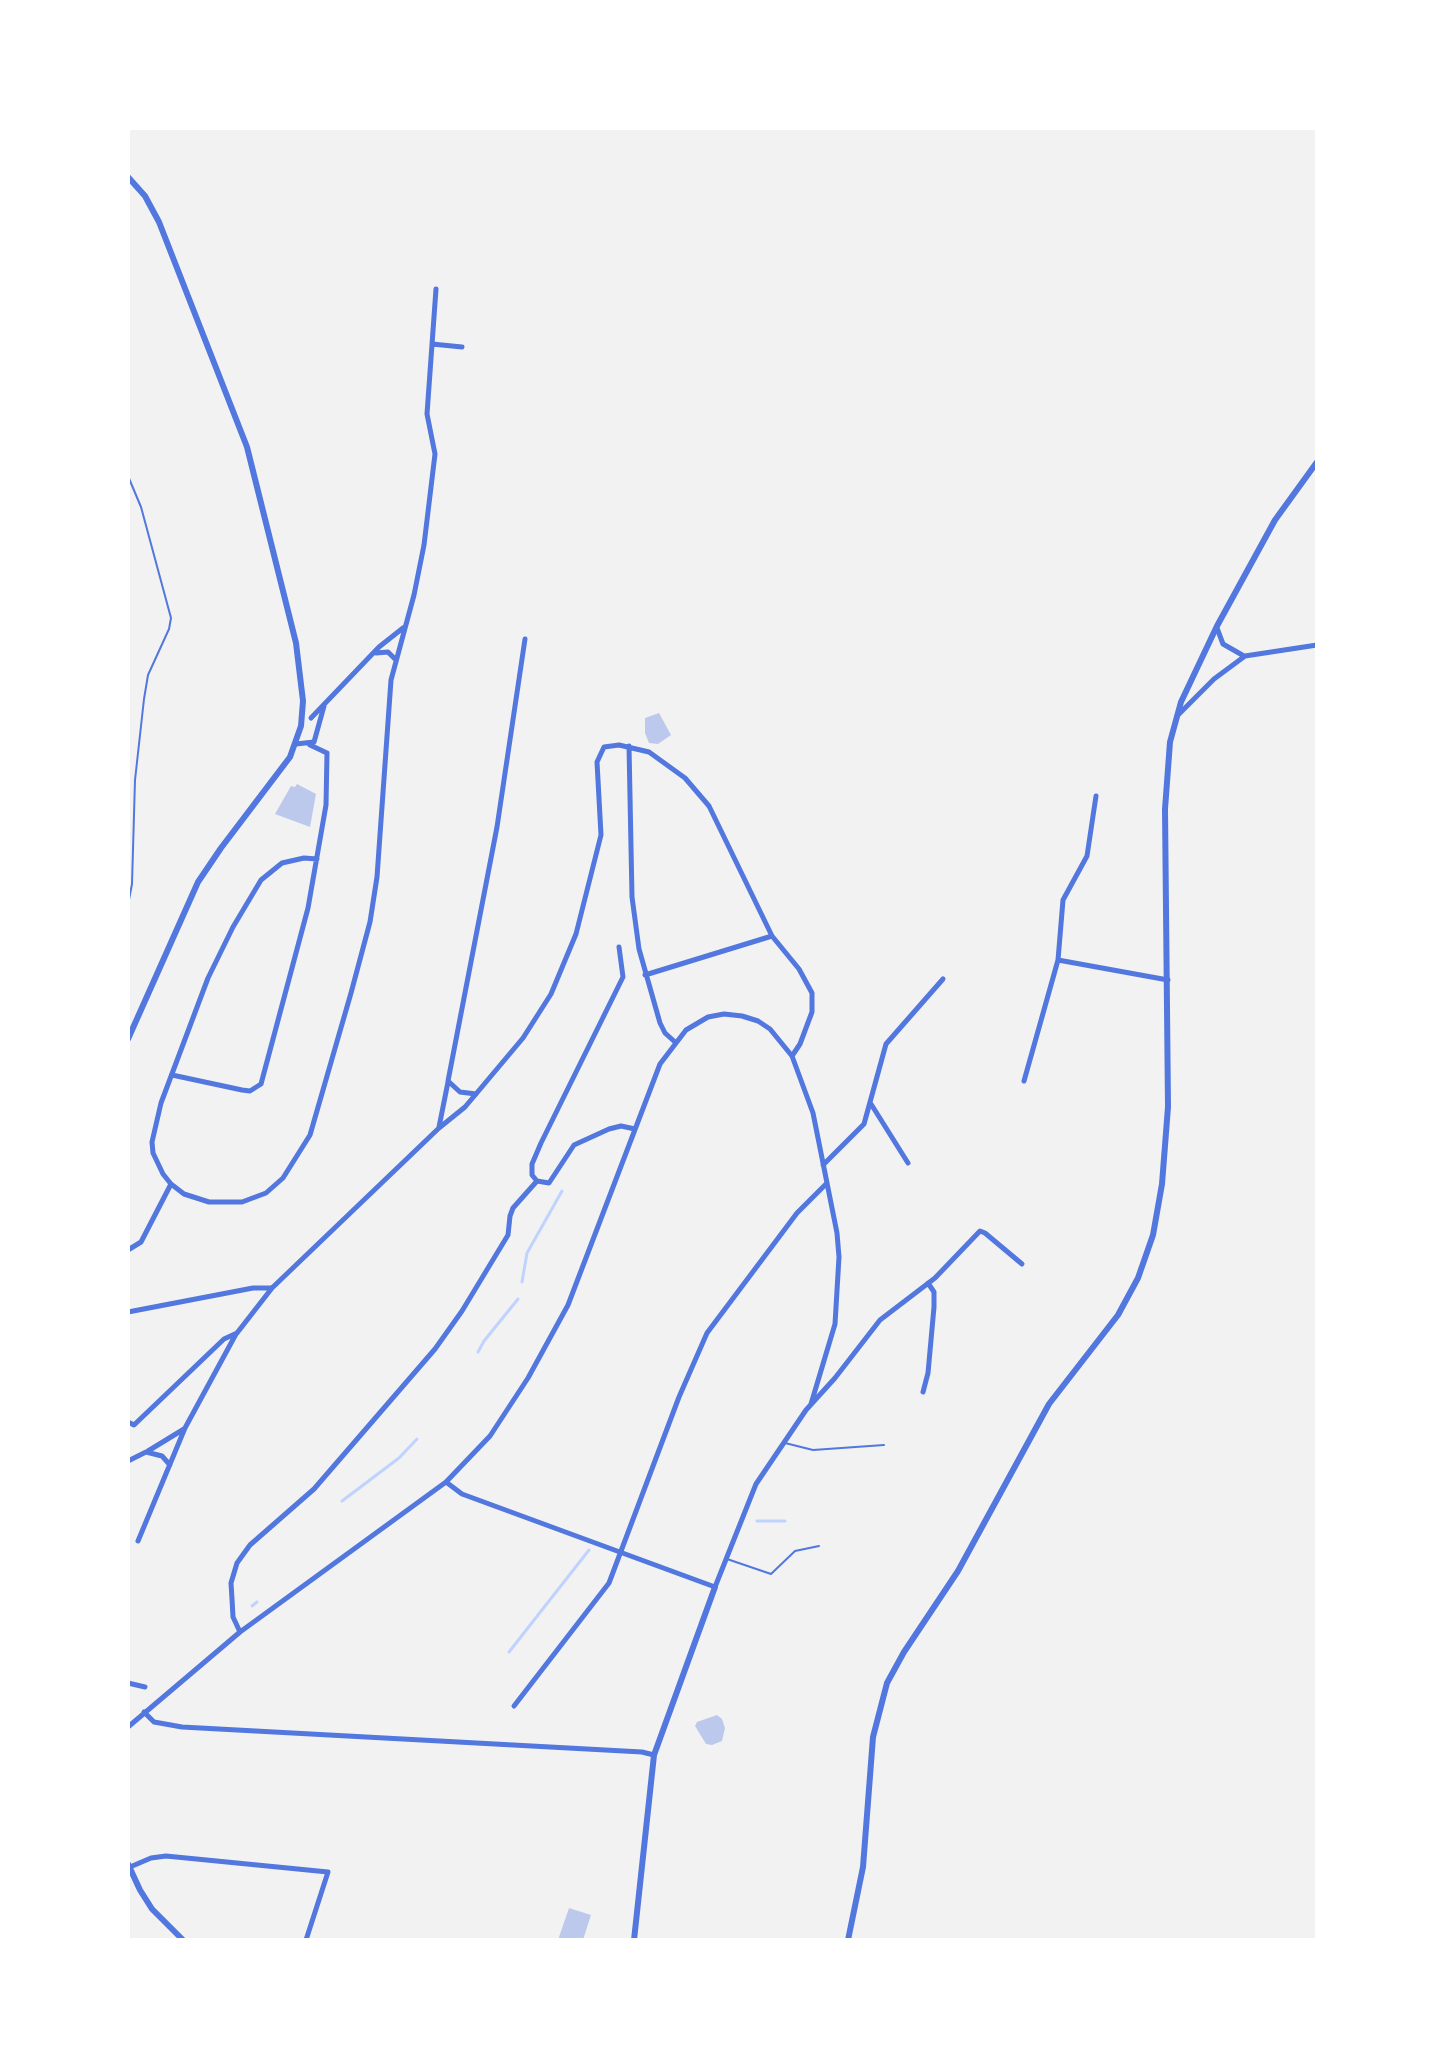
<!DOCTYPE html>
<style>
body{margin:0}
#map{position:relative;width:1445px;height:2068px;overflow:hidden;background:#f2f2f2;font-family:Roboto,sans-serif}
canvas{display:block}
.frame{position:absolute;inset:0;border:130px solid #fff;pointer-events:none}
</style>
<div id="map">
<canvas width="1445" height="2068"></canvas>
<div class="frame"></div>
</div>
<script>
const ctx = document.querySelector('canvas').getContext('2d');
ctx.lineJoin = 'round';
function poly(rows) {
  const path = new Path2D();
  for (const r of rows) {
    path.moveTo(r[0], r[1]);
    for (let i = 2; i < r.length; i += 2) path.lineTo(r[i], r[i + 1]);
  }
  return path;
}
function stroke(path, color, width, dash) {
  ctx.strokeStyle = color;
  ctx.lineWidth = width;
  ctx.lineCap = dash ? 'butt' : 'round';
  ctx.setLineDash(dash || []);
  ctx.stroke(path);
}
function fillPath(path, color) {
  ctx.fillStyle = color;
  ctx.fill(path, 'evenodd');
}
stroke(poly([
 [522,1282,527,1253,562,1191],
 [478,1352,484,1341,518,1299],
 [342,1501,399,1458,417,1439],
 [757,1521,785,1521],
 [252,1606,257,1602],
 [509,1652,589,1550]
]), '#bfd3fe', 3);
fillPath(poly([
 [659,713,671,735,658,744,649,743,645,733,645,718],
 [297,784,316,794,310,827,275,814,291,786,295,787],
 [717,1715,722,1719,725,1728,722,1741,712,1745,706,1744,695,1726,697,1722],
 [569,1908,591,1915,583,1940,558,1940]
]), '#bdc9ec');
stroke(poly([
 [128,476,141,507,171,618,169,629,148,675,144,699,135,780,132,884,128,905],
 [785,1443,813,1450,884,1445],
 [727,1559,771,1574,795,1551,819,1546]
]), '#5277de', 2);
stroke(poly([
 [432,344,462,347],
 [1217,628,1223,644,1244,656],
 [376,653,388,652,395,659],
 [1177,716,1214,679,1245,656,1317,645],
 [311,718,379,647,403,628],
 [296,744,314,742,324,706],
 [310,745,327,753],
 [629,746,632,897,639,949,660,1023,665,1033,675,1042],
 [317,859,304,858,282,863,261,880,233,927,208,978,161,1103,152,1142,153,1153,163,1174,171,1184,184,1194,209,1202,242,1202,266,1193,283,1178,310,1135,351,993,370,922,377,877,391,680,414,595,424,545,435,454,427,414,436,289],
 [619,947,623,977,541,1143,532,1164,532,1175,537,1181,549,1183,574,1145,609,1129,621,1126,635,1129],
 [1058,960,1168,980],
 [645,975,772,936],
 [172,1075,242,1090,250,1091,261,1084,308,908,326,805,327,753],
 [1024,1081,1058,960,1063,900,1087,856,1096,796],
 [476,1094,460,1092,448,1081,497,827,525,639],
 [871,1104,908,1163],
 [439,1127,448,1082],
 [823,1165,864,1124,886,1044,943,979],
 [128,1250,141,1242,171,1184],
 [128,1312,253,1288,271,1288],
 [923,1392,928,1373,934,1307,934,1292,928,1283],
 [128,1422,134,1425,224,1339,237,1333,272,1288,439,1128,465,1107,523,1038,551,994,576,934,601,835,597,762,604,747,619,745,649,752,685,778,709,806,772,936,799,969,812,993,812,1012,800,1044,792,1056],
 [148,1451,184,1429],
 [128,1461,146,1452,162,1456,170,1465],
 [446,1482,462,1494,715,1587,756,1484,806,1410,835,1378,880,1320,935,1278,980,1231,985,1233,1022,1264],
 [138,1541,185,1428,236,1334],
 [240,1632,233,1617,232,1599,231,1583,237,1563,250,1545,314,1489,435,1349,462,1311,508,1235,510,1216,513,1208,537,1181],
 [128,1683,145,1687],
 [514,1706,609,1583,679,1397,707,1333,797,1213,827,1183],
 [144,1712,154,1722,182,1727,642,1752,654,1755],
 [128,1727,240,1632,446,1482,490,1436,528,1378,568,1305,660,1064,686,1030,708,1017,724,1014,742,1016,758,1021,770,1029,792,1056,813,1113,837,1233,839,1257,835,1324,811,1404],
 [130,1867,151,1858,166,1856,328,1872,306,1940]
]), '#5277de', 5);
stroke(poly([
 [128,177,145,196,159,222,247,447,296,643,303,701,301,726,290,757,221,848,198,882,128,1039],
 [128,1864,140,1890,152,1909,183,1940],
 [634,1940,654,1755,715,1587],
 [848,1940,863,1867,873,1737,887,1683,904,1652,958,1571,1049,1404,1118,1315,1138,1278,1153,1235,1162,1184,1168,1107,1165,809,1170,742,1181,702,1217,626,1275,520,1317,462]
]), '#5277de', 6);
</script>
